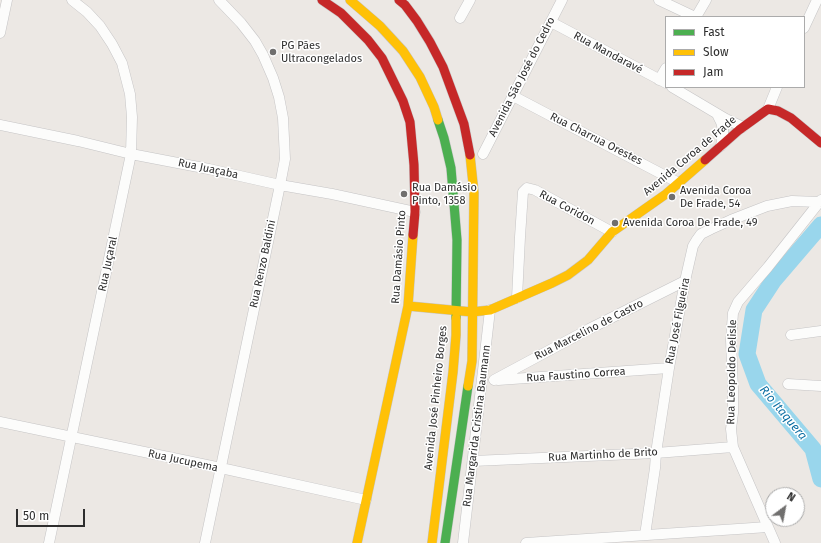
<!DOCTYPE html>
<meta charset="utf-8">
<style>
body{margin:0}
#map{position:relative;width:821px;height:543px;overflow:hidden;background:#ece8e4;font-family:"Fira Sans",sans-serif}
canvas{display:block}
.legend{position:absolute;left:665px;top:16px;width:140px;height:72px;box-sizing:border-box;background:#fff;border:1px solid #ababab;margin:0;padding:5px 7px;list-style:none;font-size:12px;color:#2e2e2e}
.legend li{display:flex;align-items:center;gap:8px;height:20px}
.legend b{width:20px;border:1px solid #ababab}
.north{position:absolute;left:765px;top:487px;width:40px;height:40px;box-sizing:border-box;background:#fff;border:1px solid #ababab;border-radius:50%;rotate:32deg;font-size:11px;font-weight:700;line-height:16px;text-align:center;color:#2e2e2e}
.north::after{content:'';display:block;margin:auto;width:14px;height:18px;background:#706f6e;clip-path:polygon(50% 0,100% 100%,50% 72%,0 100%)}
.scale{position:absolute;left:16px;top:509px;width:69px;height:18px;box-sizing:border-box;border:2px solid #2e2e2e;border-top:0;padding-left:5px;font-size:12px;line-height:14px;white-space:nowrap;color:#2e2e2e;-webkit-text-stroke:3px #fff;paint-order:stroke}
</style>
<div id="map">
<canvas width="821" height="543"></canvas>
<ul class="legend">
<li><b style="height:5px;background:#4caf50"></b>Fast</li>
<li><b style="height:5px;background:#ffc107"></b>Slow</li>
<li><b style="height:5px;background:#c62828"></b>Jam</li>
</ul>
<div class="north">N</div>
<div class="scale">50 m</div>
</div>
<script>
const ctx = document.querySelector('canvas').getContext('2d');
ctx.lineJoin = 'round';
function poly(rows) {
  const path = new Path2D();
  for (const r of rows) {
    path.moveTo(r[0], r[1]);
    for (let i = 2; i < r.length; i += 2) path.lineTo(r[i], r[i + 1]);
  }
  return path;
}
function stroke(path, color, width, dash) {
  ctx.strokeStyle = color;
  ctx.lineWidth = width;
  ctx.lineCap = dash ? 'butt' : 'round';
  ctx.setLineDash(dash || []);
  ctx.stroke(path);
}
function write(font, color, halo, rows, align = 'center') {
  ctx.font = font + ' "Fira Sans",sans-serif';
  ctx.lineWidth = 3;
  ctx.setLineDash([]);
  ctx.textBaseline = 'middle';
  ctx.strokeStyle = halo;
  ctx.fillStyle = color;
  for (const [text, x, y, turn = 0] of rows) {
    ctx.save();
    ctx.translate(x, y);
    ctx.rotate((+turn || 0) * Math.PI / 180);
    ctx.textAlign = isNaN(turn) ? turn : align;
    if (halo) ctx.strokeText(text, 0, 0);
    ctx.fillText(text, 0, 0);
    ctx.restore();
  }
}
stroke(poly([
 [821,225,773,281,754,310,747,354,758,384,813,449,821,479]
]), '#99d6ec', 17);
const street = poly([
 [659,0,695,17],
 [696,17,706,0],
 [460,18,470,0],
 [551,22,666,83],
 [804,28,817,0],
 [0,33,7,0],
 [659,80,666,68],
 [672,87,726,119,743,127],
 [513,96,679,183],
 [768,109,777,87],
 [717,114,721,122,723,129,723,135,721,146],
 [0,125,78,141,131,154,209,169,280,185,332,194,415,212],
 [483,154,562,0],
 [517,298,520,237,523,192,527,188,535,190,612,232],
 [791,335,821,331],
 [494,380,589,329,685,281],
 [498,380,669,368],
 [788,384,821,386],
 [0,422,221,468,366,500],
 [473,461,656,453,733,447],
 [645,535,655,468,656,453,669,368,685,281,693,246,696,241,701,234,711,229,731,220,767,206,792,201,819,202],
 [49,543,131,154,132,117,130,94,122,63,112,44,100,26,87,12,72,0],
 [205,543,280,185,285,159,283,118,279,97,273,78,263,55,255,41,241,23,219,0],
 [463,543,490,310],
 [526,543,768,527],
 [775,543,733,447,731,429,733,413,733,390,731,340,733,313,738,302,768,267,821,200]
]);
const fast = poly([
 [438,120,444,138,451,168,457,240,456,318],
 [445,543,468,386]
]);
const slow = poly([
 [350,0,380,26,403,51,420,77,434,107,438,120],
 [408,306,472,312,490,310,552,283,568,275,588,260,612,232,666,194,705,160],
 [468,386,472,361,474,193,470,155],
 [357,543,408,306,413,235],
 [432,543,453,372,456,335,456,318]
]);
const jam = poly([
 [322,0,341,13,368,40,382,58,403,101,410,122,414,165,415,212,413,235],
 [399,0,405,5,417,21,430,42,443,67,464,124,470,155],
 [705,160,739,130,768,109,778,111,791,118,821,143]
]);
stroke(street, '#c5c4c5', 11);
stroke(fast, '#c5c4c5', 10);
stroke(slow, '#c5c4c5', 10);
stroke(jam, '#c5c4c5', 10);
stroke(street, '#fcfcfb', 10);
stroke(fast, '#4caf50', 9);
stroke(slow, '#ffc107', 9);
stroke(jam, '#c62828', 9);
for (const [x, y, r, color] of [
 [273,52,4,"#706f6e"],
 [404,194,4,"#706f6e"],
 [672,197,4,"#706f6e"],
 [615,223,4,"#706f6e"]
]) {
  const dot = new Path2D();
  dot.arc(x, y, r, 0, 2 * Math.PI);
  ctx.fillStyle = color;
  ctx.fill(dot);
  stroke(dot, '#fff', 1.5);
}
write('11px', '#2e2e2e', '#fff', [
 ["PG Pães",281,46],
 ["Ultracongelados",281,59],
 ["Rua Damásio",412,188],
 ["Pinto, 1358",412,201],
 ["Avenida Coroa",680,191],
 ["De Frade, 54",680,204],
 ["Avenida Coroa De Frade, 49",623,223]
], 'left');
write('11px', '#2e2e2e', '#fff', [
 ["Rua Mandaravé",608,53,28],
 ["Avenida São José do Cedro",522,77,-63],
 ["Rua Charrua Orestes",596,139,27],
 ["Avenida Coroa de Frade",690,156,-40],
 ["Rua Juaçaba",208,169,12],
 ["Rua Coridon",567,208,28],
 ["Rua Damásio Pinto",399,257,-86],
 ["Rua Juçaral",108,264,-78],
 ["Rua Renzo Baldini",263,264,-78],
 ["Rua José Filgueira",678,321,-79],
 ["Rua Marcelino de Castro",589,330,-27],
 ["Rua Leopoldo Delisle",732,372,-89],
 ["Rua Faustino Correa",576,375,-4],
 ["Avenida José Pinheiro Borges",436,398,-84],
 ["Rua Margarida Cristina Baumann",477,426,-83],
 ["Rua Martinho de Brito",603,455,-3],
 ["Rua Jucupema",183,461,12]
]);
write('italic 12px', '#0d6fa3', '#fff', [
 ["Rio Itaquera",783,413,50]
]);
</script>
